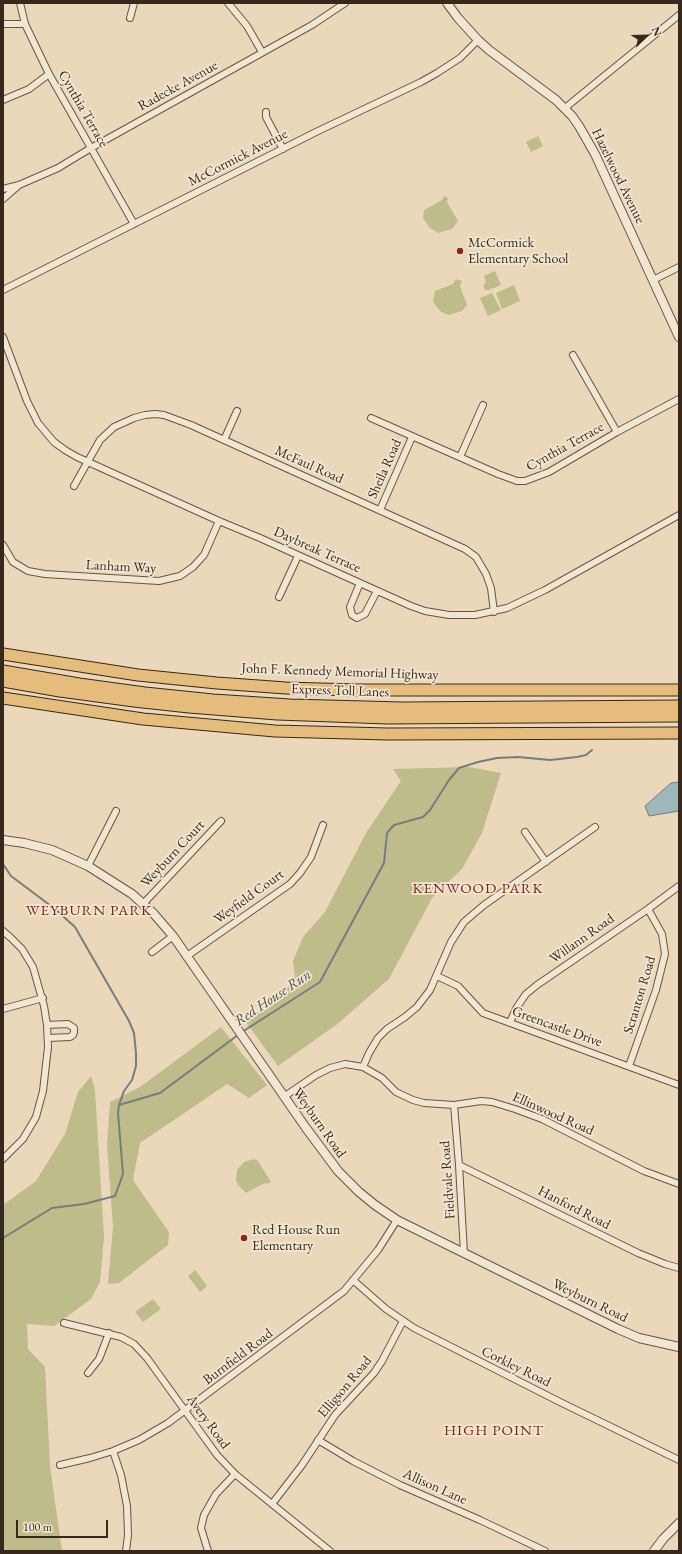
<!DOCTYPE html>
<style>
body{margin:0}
#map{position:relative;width:682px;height:1554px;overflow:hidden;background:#ebd8ba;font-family:"EB Garamond",serif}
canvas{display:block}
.frame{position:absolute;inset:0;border:4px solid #37281e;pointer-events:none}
.north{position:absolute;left:626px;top:16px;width:40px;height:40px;-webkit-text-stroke:3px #f2e6d2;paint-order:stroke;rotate:67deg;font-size:11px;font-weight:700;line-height:16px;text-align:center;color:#37281e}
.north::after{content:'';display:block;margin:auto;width:14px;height:18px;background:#37281e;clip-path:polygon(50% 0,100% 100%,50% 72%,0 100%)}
.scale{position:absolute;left:16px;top:1520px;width:92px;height:18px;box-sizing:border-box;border:2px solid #37281e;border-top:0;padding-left:5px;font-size:12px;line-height:14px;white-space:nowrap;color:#37281e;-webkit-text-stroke:3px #f2e6d2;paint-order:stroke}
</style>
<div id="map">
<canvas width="682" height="1554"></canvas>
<div class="frame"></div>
<div class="north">N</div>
<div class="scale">100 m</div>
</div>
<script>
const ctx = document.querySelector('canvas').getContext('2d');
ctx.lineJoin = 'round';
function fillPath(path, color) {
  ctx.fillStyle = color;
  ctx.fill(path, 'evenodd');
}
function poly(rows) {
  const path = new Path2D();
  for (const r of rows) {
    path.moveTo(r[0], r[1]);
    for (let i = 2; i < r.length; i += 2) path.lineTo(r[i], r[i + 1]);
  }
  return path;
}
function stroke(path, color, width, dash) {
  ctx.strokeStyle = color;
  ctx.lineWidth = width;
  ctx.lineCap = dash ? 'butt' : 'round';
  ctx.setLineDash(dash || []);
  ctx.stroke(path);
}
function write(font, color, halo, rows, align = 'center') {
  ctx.font = font + ' "EB Garamond",serif';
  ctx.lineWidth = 3.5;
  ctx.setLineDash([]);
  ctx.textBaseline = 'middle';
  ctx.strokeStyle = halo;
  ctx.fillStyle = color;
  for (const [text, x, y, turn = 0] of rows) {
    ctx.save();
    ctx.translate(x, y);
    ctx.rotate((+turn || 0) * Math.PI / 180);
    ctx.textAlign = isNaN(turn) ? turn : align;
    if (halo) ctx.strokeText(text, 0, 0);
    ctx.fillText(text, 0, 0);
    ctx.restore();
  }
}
fillPath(poly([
 [538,136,543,146,531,152,526,142],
 [444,196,448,198,447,202,458,221,452,229,438,233,430,228,423,218,424,210,442,200],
 [495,271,501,285,489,290,485,290,483,286,486,282,484,276],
 [456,279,462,281,460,286,467,305,462,311,449,315,441,312,433,302,435,291,453,284],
 [514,285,520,301,502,309,496,293],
 [492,293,501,310,488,316,480,298],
 [469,767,501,773,482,833,462,869,432,898,389,979,336,1025,278,1066,245,1021,284,993,295,977,293,961,303,937,325,912,366,833,401,781,393,769],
 [221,1027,267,1085,249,1098,227,1084,140,1143,133,1180,169,1232,168,1245,119,1283,108,1284,113,1227,107,1145,110,1102,140,1087],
 [91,1076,95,1090,104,1237,100,1282,91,1299,54,1326,27,1324,28,1349,45,1367,50,1466,62,1551,3,1551,3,1205,36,1181,65,1134,78,1092],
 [254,1159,258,1161,271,1182,267,1184,265,1183,246,1193,238,1185,236,1180,237,1170,244,1162],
 [195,1270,207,1286,200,1292,188,1276],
 [153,1299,161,1309,143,1322,135,1312]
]), '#bebc8b');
const water = poly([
 [679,782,679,811,649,816,645,806,671,783,679,782]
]);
fillPath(water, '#9db7bb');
stroke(water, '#747e7c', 1);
stroke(poly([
 [3,864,11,876,55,909,75,927,129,1021,134,1033,136,1053,136,1066,132,1080,124,1091,119,1105],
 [242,1032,320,982,384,863,387,833,394,825,423,817,430,810,449,780,459,768,478,762,497,758,518,757,550,760,577,757,586,755,592,750],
 [3,1238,52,1208,84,1204,115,1196,123,1174,118,1113,119,1105,160,1093,238,1035]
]), '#747e7c', 2);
const minor = poly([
 [20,3,25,24,49,74,134,224],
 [228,3,247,26,262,52],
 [130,18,134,3],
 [3,24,25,24],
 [3,100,29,89,49,74],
 [565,108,679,15],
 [266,112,266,117,283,149],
 [3,189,19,185,58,168,91,148,312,25,345,3],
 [3,199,18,186],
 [653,280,679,267],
 [3,290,316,132,421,82,437,73,460,58,478,40],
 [3,337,27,401,38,423,54,442,65,450,77,457,219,521,260,538,411,606,425,611,449,615,475,615,507,608,545,590,679,515],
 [573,355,617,432],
 [371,418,498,474,517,481,525,481,549,472,617,432,679,399],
 [224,440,237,411],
 [460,457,483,405],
 [74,486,100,440,114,427,134,418,145,415,155,414,164,415,191,425,465,549,476,557,486,574,491,588,494,612],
 [380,510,412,437],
 [3,545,13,562,28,571,45,574,159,581,180,576,193,567,204,555,219,521],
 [360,583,350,607,352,615,357,618,365,614,377,591],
 [279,597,298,556],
 [525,832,546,862],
 [88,866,116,811],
 [143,904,221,821],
 [3,931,11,938,22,949,33,967,44,1006,47,1025,48,1047,43,1091,36,1117,23,1139,3,1159],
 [152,952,173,936],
 [187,956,290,884,300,873,311,857,323,825],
 [437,976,458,986,483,1013,679,1085],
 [3,1009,43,998],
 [510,1022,517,1007,526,994,537,985,648,909,679,886],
 [47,1025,68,1024,74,1028,74,1032,73,1035,70,1037,48,1038],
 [629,1066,656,990,665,954,662,934,648,909],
 [363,1067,369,1053,378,1038,387,1029,405,1017,417,1007,430,990,451,942,464,922,484,905,595,827],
 [285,1096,316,1075,330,1068,345,1064,363,1067,382,1078,396,1092,413,1100,424,1103,454,1105,481,1101,492,1102,515,1109,542,1119,644,1171,679,1184],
 [454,1105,459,1165,464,1253],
 [459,1165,638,1253,665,1264,679,1268],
 [353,1280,386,1309,414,1328,560,1402,679,1460],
 [64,1323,121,1337,134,1344,147,1358,217,1455,235,1474,330,1551],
 [88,1373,99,1359,109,1333],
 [318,1440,353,1461,400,1485,480,1520,545,1551],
 [113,1451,121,1475,127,1506,128,1535,126,1551],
 [60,1465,90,1458,113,1451,139,1440,168,1423,344,1291,378,1250,397,1220],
 [272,1504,302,1465,335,1415,374,1373,382,1361,403,1321],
 [208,1551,201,1528,204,1515,216,1494,235,1474]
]);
const tertiary = poly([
 [447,3,458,18,478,40,489,50,556,100,572,116,579,126,595,154,679,337],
 [3,840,24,843,52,850,88,866,132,894,154,914,173,936,306,1128,338,1171,359,1192,375,1205,397,1220,618,1329,639,1338,679,1347],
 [654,1551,663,1539,679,1523]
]);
const motorway = poly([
 [3,654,138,675,217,683,286,688,355,690,679,690],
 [3,671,79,684,145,693,213,700,290,705,402,708,679,706],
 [3,681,60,691,134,701,189,707,277,714,387,718,679,716],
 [3,698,143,719,275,731,388,734,679,733]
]);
stroke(minor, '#645445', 8);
stroke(tertiary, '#645445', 10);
stroke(motorway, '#37281e', 13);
stroke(minor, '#f2e6d2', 6);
stroke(tertiary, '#f2e6d2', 8);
stroke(motorway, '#e6bc7d', 11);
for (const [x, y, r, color] of [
 [460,251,4,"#8f2418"],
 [244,1238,4,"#8f2418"]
]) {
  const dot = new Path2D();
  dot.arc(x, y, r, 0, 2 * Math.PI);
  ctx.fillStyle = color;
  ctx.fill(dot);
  stroke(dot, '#f2e6d2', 1.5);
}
write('14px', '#37281e', '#f2e6d2', [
 ["Radecke Avenue",178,86,-29],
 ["Cynthia Terrace",83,109,60],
 ["McCormick Avenue",238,158,-27],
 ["Hazelwood Avenue",618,176,64],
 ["Cynthia Terrace",565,447,-29],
 ["McFaul Road",309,465,24],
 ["Sheila Road",385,469,-66],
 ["Daybreak Terrace",317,550,24],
 ["Lanham Way",121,567,3],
 ["John F. Kennedy Memorial Highway",340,672,2],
 ["Express Toll Lanes",340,691,2],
 ["Weyburn Court",173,854,-47],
 ["Weyfield Court",249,897,-36],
 ["Willann Road",582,939,-35],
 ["Scranton Road",640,995,-73],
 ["Greencastle Drive",557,1027,20],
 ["Ellinwood Road",553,1114,24],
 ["Weyburn Road",319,1123,55],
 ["Fieldvale Road",448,1180,-94],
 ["Hanford Road",574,1208,27],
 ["Weyburn Road",590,1301,26],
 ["Burnfield Road",238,1357,-37],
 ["Corkley Road",516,1367,26],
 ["Elligson Road",345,1387,-50],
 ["Avery Road",208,1422,54],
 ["Allison Lane",435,1487,24]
]);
write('14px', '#37281e', '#f2e6d2', [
 ["McCormick",468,243],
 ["Elementary School",468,259],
 ["Red House Run",252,1230],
 ["Elementary",252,1246]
], 'left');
ctx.letterSpacing = '1px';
write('15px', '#7a1f14', '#f2e6d2', [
 ["KENWOOD PARK",478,889],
 ["WEYBURN PARK",89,911],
 ["HIGH POINT",494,1431]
]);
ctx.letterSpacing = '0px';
write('italic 15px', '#504c45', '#f2e6d2', [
 ["Red House Run",273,998,-34]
]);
</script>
